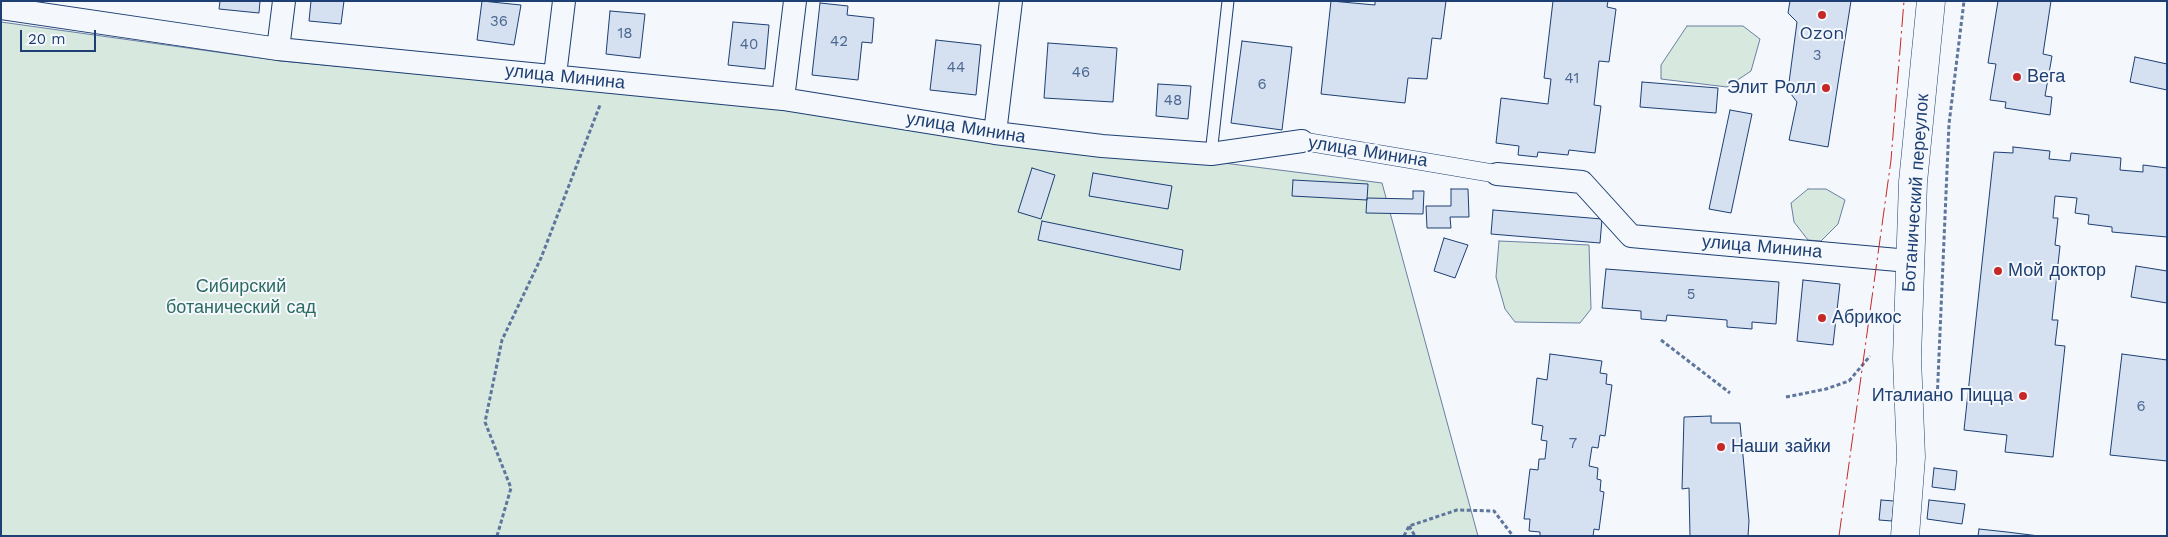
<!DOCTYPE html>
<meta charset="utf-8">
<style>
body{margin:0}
#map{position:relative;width:2168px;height:537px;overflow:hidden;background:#f4f7fb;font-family:"Work Sans",sans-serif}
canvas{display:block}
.frame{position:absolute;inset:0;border:2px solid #1d3f73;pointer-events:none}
.scale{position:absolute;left:20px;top:30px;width:76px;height:22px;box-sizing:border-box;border:2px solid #1d3f73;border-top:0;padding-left:6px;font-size:15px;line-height:18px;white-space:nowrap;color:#1d3f73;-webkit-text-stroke:4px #f4f7fb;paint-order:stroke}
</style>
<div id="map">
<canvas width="2168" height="537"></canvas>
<div class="frame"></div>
<div class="scale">20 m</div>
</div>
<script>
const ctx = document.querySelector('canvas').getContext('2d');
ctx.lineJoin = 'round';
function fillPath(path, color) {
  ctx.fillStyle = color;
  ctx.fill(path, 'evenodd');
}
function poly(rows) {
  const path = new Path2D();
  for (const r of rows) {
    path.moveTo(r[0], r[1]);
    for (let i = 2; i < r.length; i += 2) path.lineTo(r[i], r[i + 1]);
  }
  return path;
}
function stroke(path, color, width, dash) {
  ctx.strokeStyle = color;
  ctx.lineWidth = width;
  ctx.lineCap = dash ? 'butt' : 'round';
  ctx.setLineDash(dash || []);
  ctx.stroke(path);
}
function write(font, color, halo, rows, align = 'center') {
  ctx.font = font + ' "Work Sans",sans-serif';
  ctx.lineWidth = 4;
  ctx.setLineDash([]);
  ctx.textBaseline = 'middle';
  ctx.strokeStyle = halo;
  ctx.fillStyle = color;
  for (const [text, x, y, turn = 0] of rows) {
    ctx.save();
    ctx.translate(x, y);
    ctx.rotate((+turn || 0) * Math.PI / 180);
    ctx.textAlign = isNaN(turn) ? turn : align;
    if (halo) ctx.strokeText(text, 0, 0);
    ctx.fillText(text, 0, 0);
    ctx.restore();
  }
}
const green = poly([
 [1,22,281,61,781,107,1382,183,1478,536,1,536,1,22],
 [1687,26,1743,26,1760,39,1751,71,1727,87,1661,79,1661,65,1687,26],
 [1808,189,1826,189,1845,200,1838,224,1821,241,1808,240,1794,222,1791,203,1808,189],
 [1499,241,1589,245,1591,309,1580,323,1515,322,1505,309,1496,277,1499,241]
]);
fillPath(green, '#d7e8df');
stroke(green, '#687fa3', 1);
const building = poly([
 [220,1,260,1,259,13,219,9,220,1],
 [311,1,344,1,341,24,309,21,311,1],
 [482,1,521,5,514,45,477,40,482,1],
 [1331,1,1375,5,1375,1,1446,1,1441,39,1432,38,1427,79,1408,78,1405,103,1321,94,1331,1],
 [1553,1,1608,1,1607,7,1616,9,1609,62,1599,61,1594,105,1601,106,1595,153,1569,150,1568,155,1538,152,1537,157,1518,155,1519,146,1496,143,1501,98,1548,104,1551,79,1544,78,1553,1],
 [1790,1,1851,1,1828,147,1789,140,1797,102,1788,90,1797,22,1788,13,1790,1],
 [1998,1,2051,1,2043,54,2052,56,2045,96,2052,97,2050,115,2005,108,2006,102,1990,100,1996,64,1988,63,1998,1],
 [820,3,848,6,847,15,874,18,872,43,862,42,858,80,812,75,820,3],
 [610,11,645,14,640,58,606,54,610,11],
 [733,22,769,25,765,69,728,65,733,22],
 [936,40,981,45,976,95,930,90,936,40],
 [1242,41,1292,47,1282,130,1231,123,1242,41],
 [1048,43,1117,48,1113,102,1044,98,1048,43],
 [2135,57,2167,64,2167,90,2130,82,2135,57],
 [1642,82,1718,88,1716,113,1640,107,1642,82],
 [1158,84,1191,86,1188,119,1156,116,1158,84],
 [1730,110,1752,114,1731,213,1709,209,1730,110],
 [2013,147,2050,151,2049,159,2070,161,2071,153,2121,158,2120,170,2143,172,2143,165,2167,168,2167,237,2112,232,2112,227,2088,224,2089,215,2075,213,2077,198,2055,196,2053,218,2058,218,2055,245,2060,246,2052,320,2058,320,2055,345,2065,346,2053,457,2005,452,2007,435,1964,430,1994,152,2013,153,2013,147],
 [1032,168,1055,175,1041,219,1018,212,1032,168],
 [1093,173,1172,186,1168,209,1089,196,1093,173],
 [1293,180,1368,184,1367,200,1292,196,1293,180],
 [1451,189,1468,189,1469,217,1450,217,1451,228,1427,228,1426,206,1451,206,1451,189],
 [1413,191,1424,191,1423,214,1366,213,1367,198,1413,199,1413,191],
 [1493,210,1602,219,1600,243,1491,234,1493,210],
 [1042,221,1183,250,1180,270,1038,240,1042,221],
 [1444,238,1468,245,1455,278,1434,271,1444,238],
 [2136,266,2167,271,2167,303,2131,297,2136,266],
 [1606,269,1779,282,1776,324,1752,322,1752,329,1727,327,1727,320,1667,315,1666,321,1641,319,1641,311,1602,308,1606,269],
 [1803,280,1840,284,1833,345,1797,341,1803,280],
 [1550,354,1602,361,1600,373,1607,374,1606,384,1612,385,1605,436,1600,435,1598,448,1592,447,1589,466,1598,468,1597,479,1601,480,1600,491,1604,492,1599,530,1594,529,1593,536,1540,536,1540,532,1529,531,1530,519,1524,519,1530,469,1538,470,1539,459,1545,459,1547,441,1541,440,1543,426,1532,424,1537,378,1547,380,1550,354],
 [2122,354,2167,360,2167,461,2110,455,2122,354],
 [1711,416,1711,423,1740,423,1749,521,1748,536,1690,536,1689,488,1682,489,1684,417,1711,416],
 [1934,468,1957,471,1955,490,1932,487,1934,468],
 [1881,500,1894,501,1892,521,1879,520,1881,500],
 [1929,500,1965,504,1962,524,1927,519,1929,500],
 [1979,529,2007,532,2039,536,1978,536,1979,529]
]);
fillPath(building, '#d5e0f0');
stroke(building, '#1d3f73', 1);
const service = poly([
 [1211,154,1228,1]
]);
const pedestrian = poly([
 [1302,141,1497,174]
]);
const minor = poly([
 [1,8,278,49,783,99,995,133,1102,146,1211,154,1302,141],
 [278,49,284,1],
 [555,75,564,1],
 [783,99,795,1],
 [995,133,1011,1],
 [1497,174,1582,182,1631,236,1909,261]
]);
const tertiary = poly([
 [1905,536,1911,457,1907,358,1913,182,1931,1]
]);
stroke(service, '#1d3f73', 13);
stroke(pedestrian, '#1d3f73', 19);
stroke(minor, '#1d3f73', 24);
stroke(tertiary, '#1d3f73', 29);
stroke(poly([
 [1661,340,1730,393],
 [1786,397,1826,389,1849,381,1870,356],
 [1937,402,1949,124,1964,1],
 [1409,526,1415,536],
 [497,536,511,488,485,422,502,340,541,258,600,105],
 [1404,536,1409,526,1457,510,1494,511,1513,536]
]), '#5e769c', 3, [4, 2.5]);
stroke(service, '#f4f7fb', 11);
stroke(pedestrian, '#f4f7fb', 18);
stroke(minor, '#f4f7fb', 22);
stroke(tertiary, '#f4f7fb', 28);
stroke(poly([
 [1839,536,1891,160,1904,1]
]), '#c62828', 1, [18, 4, 2.5, 4]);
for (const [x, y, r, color] of [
 [1822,15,5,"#c62828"],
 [2017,77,5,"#c62828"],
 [1826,88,5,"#c62828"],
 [1998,271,5,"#c62828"],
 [1822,318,5,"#c62828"],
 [2023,396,5,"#c62828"],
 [1721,447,5,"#c62828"]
]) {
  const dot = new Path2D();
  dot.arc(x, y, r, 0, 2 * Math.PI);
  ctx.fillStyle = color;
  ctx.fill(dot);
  stroke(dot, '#f4f7fb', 2);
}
write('15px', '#4b6792', null, [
 ["36",499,22],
 ["18",625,34],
 ["42",839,42],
 ["40",749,45],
 ["3",1817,56],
 ["44",956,68],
 ["46",1081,73],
 ["41",1572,79],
 ["6",1262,85],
 ["48",1173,101],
 ["5",1691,295],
 ["6",2141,407],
 ["7",1573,444]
]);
write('18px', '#1d3f73', '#f4f7fb', [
 ["Ozon",1822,34,"center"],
 ["Вега",2027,77],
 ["Элит Ролл",1816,88,"right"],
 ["Мой доктор",2008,271],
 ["Абрикос",1832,318],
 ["Италиано Пицца",2013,396,"right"],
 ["Наши зайки",1731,447]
], 'left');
write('18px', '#1d3f73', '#f4f7fb', [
 ["улица Минина",565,77,6],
 ["улица Минина",966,128,9],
 ["улица Минина",1368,152,9],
 ["Ботанический переулок",1916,193,-86],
 ["улица Минина",1762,247,5]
]);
write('18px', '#2c6c60', '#f4f7fb', [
 ["Сибирский",241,287],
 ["ботанический сад",241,308]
]);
</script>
